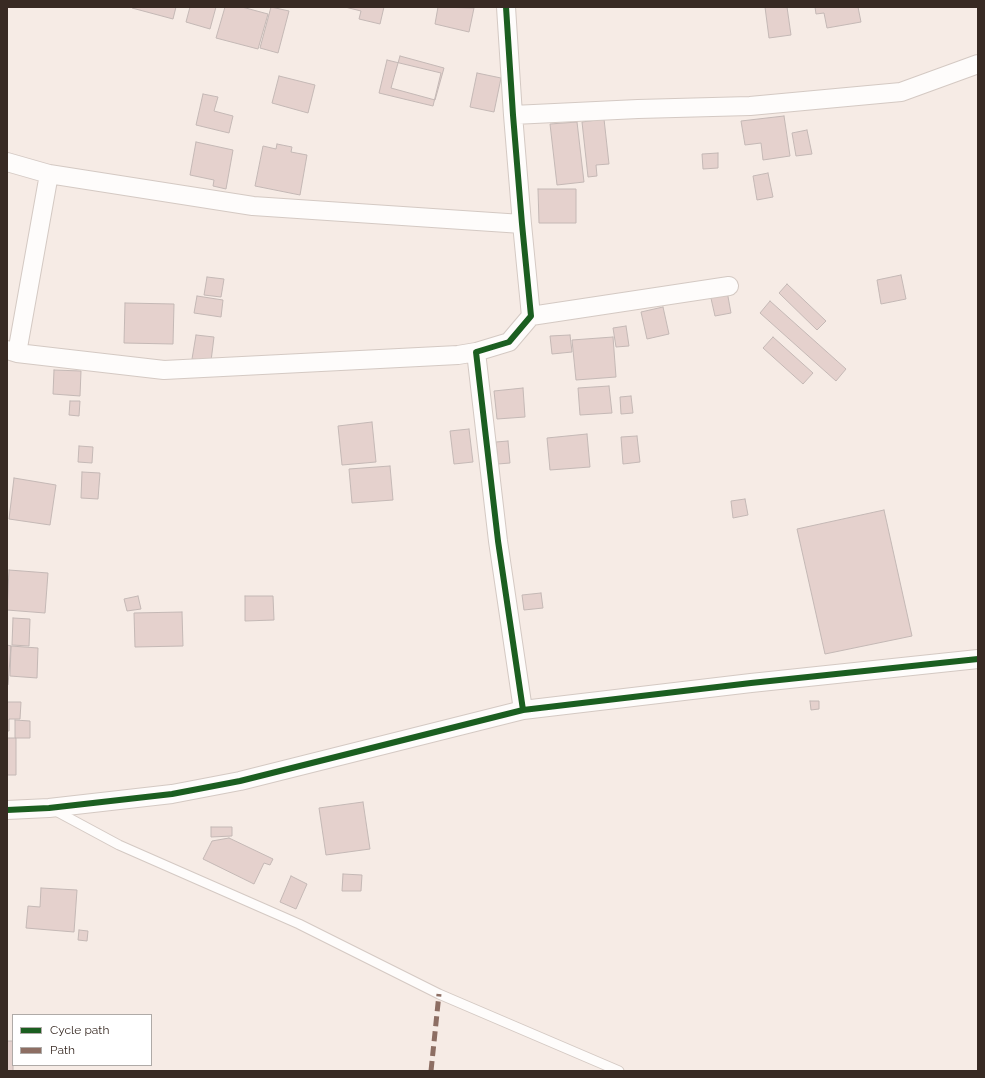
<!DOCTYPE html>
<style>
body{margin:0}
#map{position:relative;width:985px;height:1078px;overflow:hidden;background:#f6ebe5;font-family:Raleway,sans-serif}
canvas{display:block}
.frame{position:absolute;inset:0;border:8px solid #382a23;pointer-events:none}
.legend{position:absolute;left:12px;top:1014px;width:140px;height:52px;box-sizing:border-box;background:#fff;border:1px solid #afaaa7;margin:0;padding:5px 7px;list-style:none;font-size:12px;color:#382a23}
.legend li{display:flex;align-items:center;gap:8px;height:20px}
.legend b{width:20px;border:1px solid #afaaa7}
</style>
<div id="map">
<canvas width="985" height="1078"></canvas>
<div class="frame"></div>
<ul class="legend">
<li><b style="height:5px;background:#1b5e20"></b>Cycle path</li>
<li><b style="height:5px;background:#8d6e63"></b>Path</li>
</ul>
</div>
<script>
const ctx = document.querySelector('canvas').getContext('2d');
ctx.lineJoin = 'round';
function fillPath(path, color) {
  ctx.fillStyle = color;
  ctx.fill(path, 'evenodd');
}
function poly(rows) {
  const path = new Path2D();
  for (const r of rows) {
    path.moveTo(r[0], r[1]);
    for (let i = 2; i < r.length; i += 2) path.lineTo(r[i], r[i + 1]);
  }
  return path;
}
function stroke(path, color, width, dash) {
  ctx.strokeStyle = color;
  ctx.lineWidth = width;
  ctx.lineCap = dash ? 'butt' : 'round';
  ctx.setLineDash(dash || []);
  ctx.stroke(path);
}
const building = poly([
 [132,7,176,7,173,19,132,8,132,7],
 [190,7,216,7,210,29,186,22,190,7],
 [225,7,242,7,268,14,258,49,216,38,225,7],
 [271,7,289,11,278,53,260,48,271,7],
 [345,7,384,7,380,24,359,19,361,11,345,7],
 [438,7,474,8,469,32,435,24,438,7],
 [765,7,787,7,791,35,769,38,765,7],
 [815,7,858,7,861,22,827,28,824,13,816,14,815,7],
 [400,56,444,68,435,100,391,88,400,56],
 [387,60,441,73,433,106,379,93,387,60],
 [477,73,501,78,494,112,470,107,477,73],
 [279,76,315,85,308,113,272,103,279,76],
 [203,94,218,97,214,111,233,116,229,133,196,125,203,94],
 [784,116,790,156,763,160,761,143,745,145,741,121,784,116],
 [604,119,609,164,596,165,597,176,588,177,582,122,604,119],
 [577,122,584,182,557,185,550,124,577,122],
 [807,130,812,154,796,156,792,133,807,130],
 [196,142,233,150,226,189,213,186,214,180,190,175,196,142],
 [277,144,292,147,291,152,307,155,300,195,255,186,263,146,276,149,277,144],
 [718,153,718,168,703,169,702,154,718,153],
 [768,173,773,197,757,200,753,176,768,173],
 [538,189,576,189,576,223,539,223,538,189],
 [901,275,906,299,881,304,877,280,901,275],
 [207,277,224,279,221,297,204,295,207,277],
 [787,284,826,321,817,330,779,293,787,284],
 [727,291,731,313,715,316,710,294,727,291],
 [197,296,223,300,221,317,194,313,197,296],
 [770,301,846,369,836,381,760,313,770,301],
 [125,303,174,304,173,344,124,343,125,303],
 [663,307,669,334,647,339,641,312,663,307],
 [626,326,629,346,616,347,613,328,626,326],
 [196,335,214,337,211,361,192,359,196,335],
 [570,335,572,352,552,354,550,336,570,335],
 [613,337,616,377,576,380,572,340,613,337],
 [773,337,813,373,803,384,763,348,773,337],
 [54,370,81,371,80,396,53,394,54,370],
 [609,386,612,413,580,415,578,388,609,386],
 [523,388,525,417,497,419,494,391,523,388],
 [631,396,633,413,621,414,620,397,631,396],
 [70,401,80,401,79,416,69,415,70,401],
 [372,422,376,462,342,465,338,426,372,422],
 [469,429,473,462,454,464,450,431,469,429],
 [587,434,590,467,550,470,547,438,587,434],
 [637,436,640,462,623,464,621,437,637,436],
 [508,441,510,463,498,464,496,442,508,441],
 [79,446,93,447,92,463,78,462,79,446],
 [390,466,393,500,352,503,349,469,390,466],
 [82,472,100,473,98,499,81,498,82,472],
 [14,478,56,485,50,525,9,519,14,478],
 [745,499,748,515,733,518,731,501,745,499],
 [884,510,912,636,825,654,797,529,884,510],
 [9,570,48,573,45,613,7,610,9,570],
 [541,593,543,608,524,610,522,595,541,593],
 [138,596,141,609,127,611,124,599,138,596],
 [245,596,273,596,274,620,245,621,245,596],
 [182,612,183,646,135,647,134,613,182,612],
 [13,618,30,619,29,646,12,645,13,618],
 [7,645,11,646,8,685,7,684,7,645],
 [11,646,38,648,37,678,10,676,11,646],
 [810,701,819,701,819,709,811,710,810,701],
 [7,702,21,702,20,719,9,719,9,731,7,731,7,702],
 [15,720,30,721,30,738,15,738,15,720],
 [7,738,16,738,16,775,7,775,7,738],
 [363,802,370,849,326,855,319,808,363,802],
 [211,827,232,827,232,836,211,837,211,827],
 [229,838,273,859,270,865,264,863,254,884,203,859,212,841,229,838],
 [343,874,362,875,361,891,342,891,343,874],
 [291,876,307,884,296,909,280,902,291,876],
 [41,888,77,890,74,932,26,928,28,906,40,907,41,888],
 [79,930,88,931,87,941,78,940,79,930],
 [7,1041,13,1041,13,1071,7,1071,7,1041]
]);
fillPath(building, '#e5d1cd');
stroke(building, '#c4b8b5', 1);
const lane = poly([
 [54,810,119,845,299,924,439,994,619,1071]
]);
const street = poly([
 [506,7,513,115,522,224,531,316,509,342,476,352,498,541,523,710],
 [513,115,638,109,750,106,901,92,978,64],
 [7,162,49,174,253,206,522,224],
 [531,316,729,286],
 [7,350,17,353,164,370,458,355,476,352],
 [17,353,49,174],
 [7,810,49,808,172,794,240,781,523,710,751,683,978,659]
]);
stroke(lane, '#d4c9c3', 11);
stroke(street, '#d4c9c3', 20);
stroke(lane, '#fefcfb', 9);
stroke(street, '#fefcfb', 18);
stroke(poly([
 [431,1071,439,994]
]), '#8d6e63', 5, [10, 5]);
stroke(poly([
 [506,7,513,115,522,224,531,316,509,342,476,352,498,541,523,710],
 [7,810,49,808,172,794,240,781,523,710,751,683,978,659]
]), '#1b5e20', 6);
</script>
